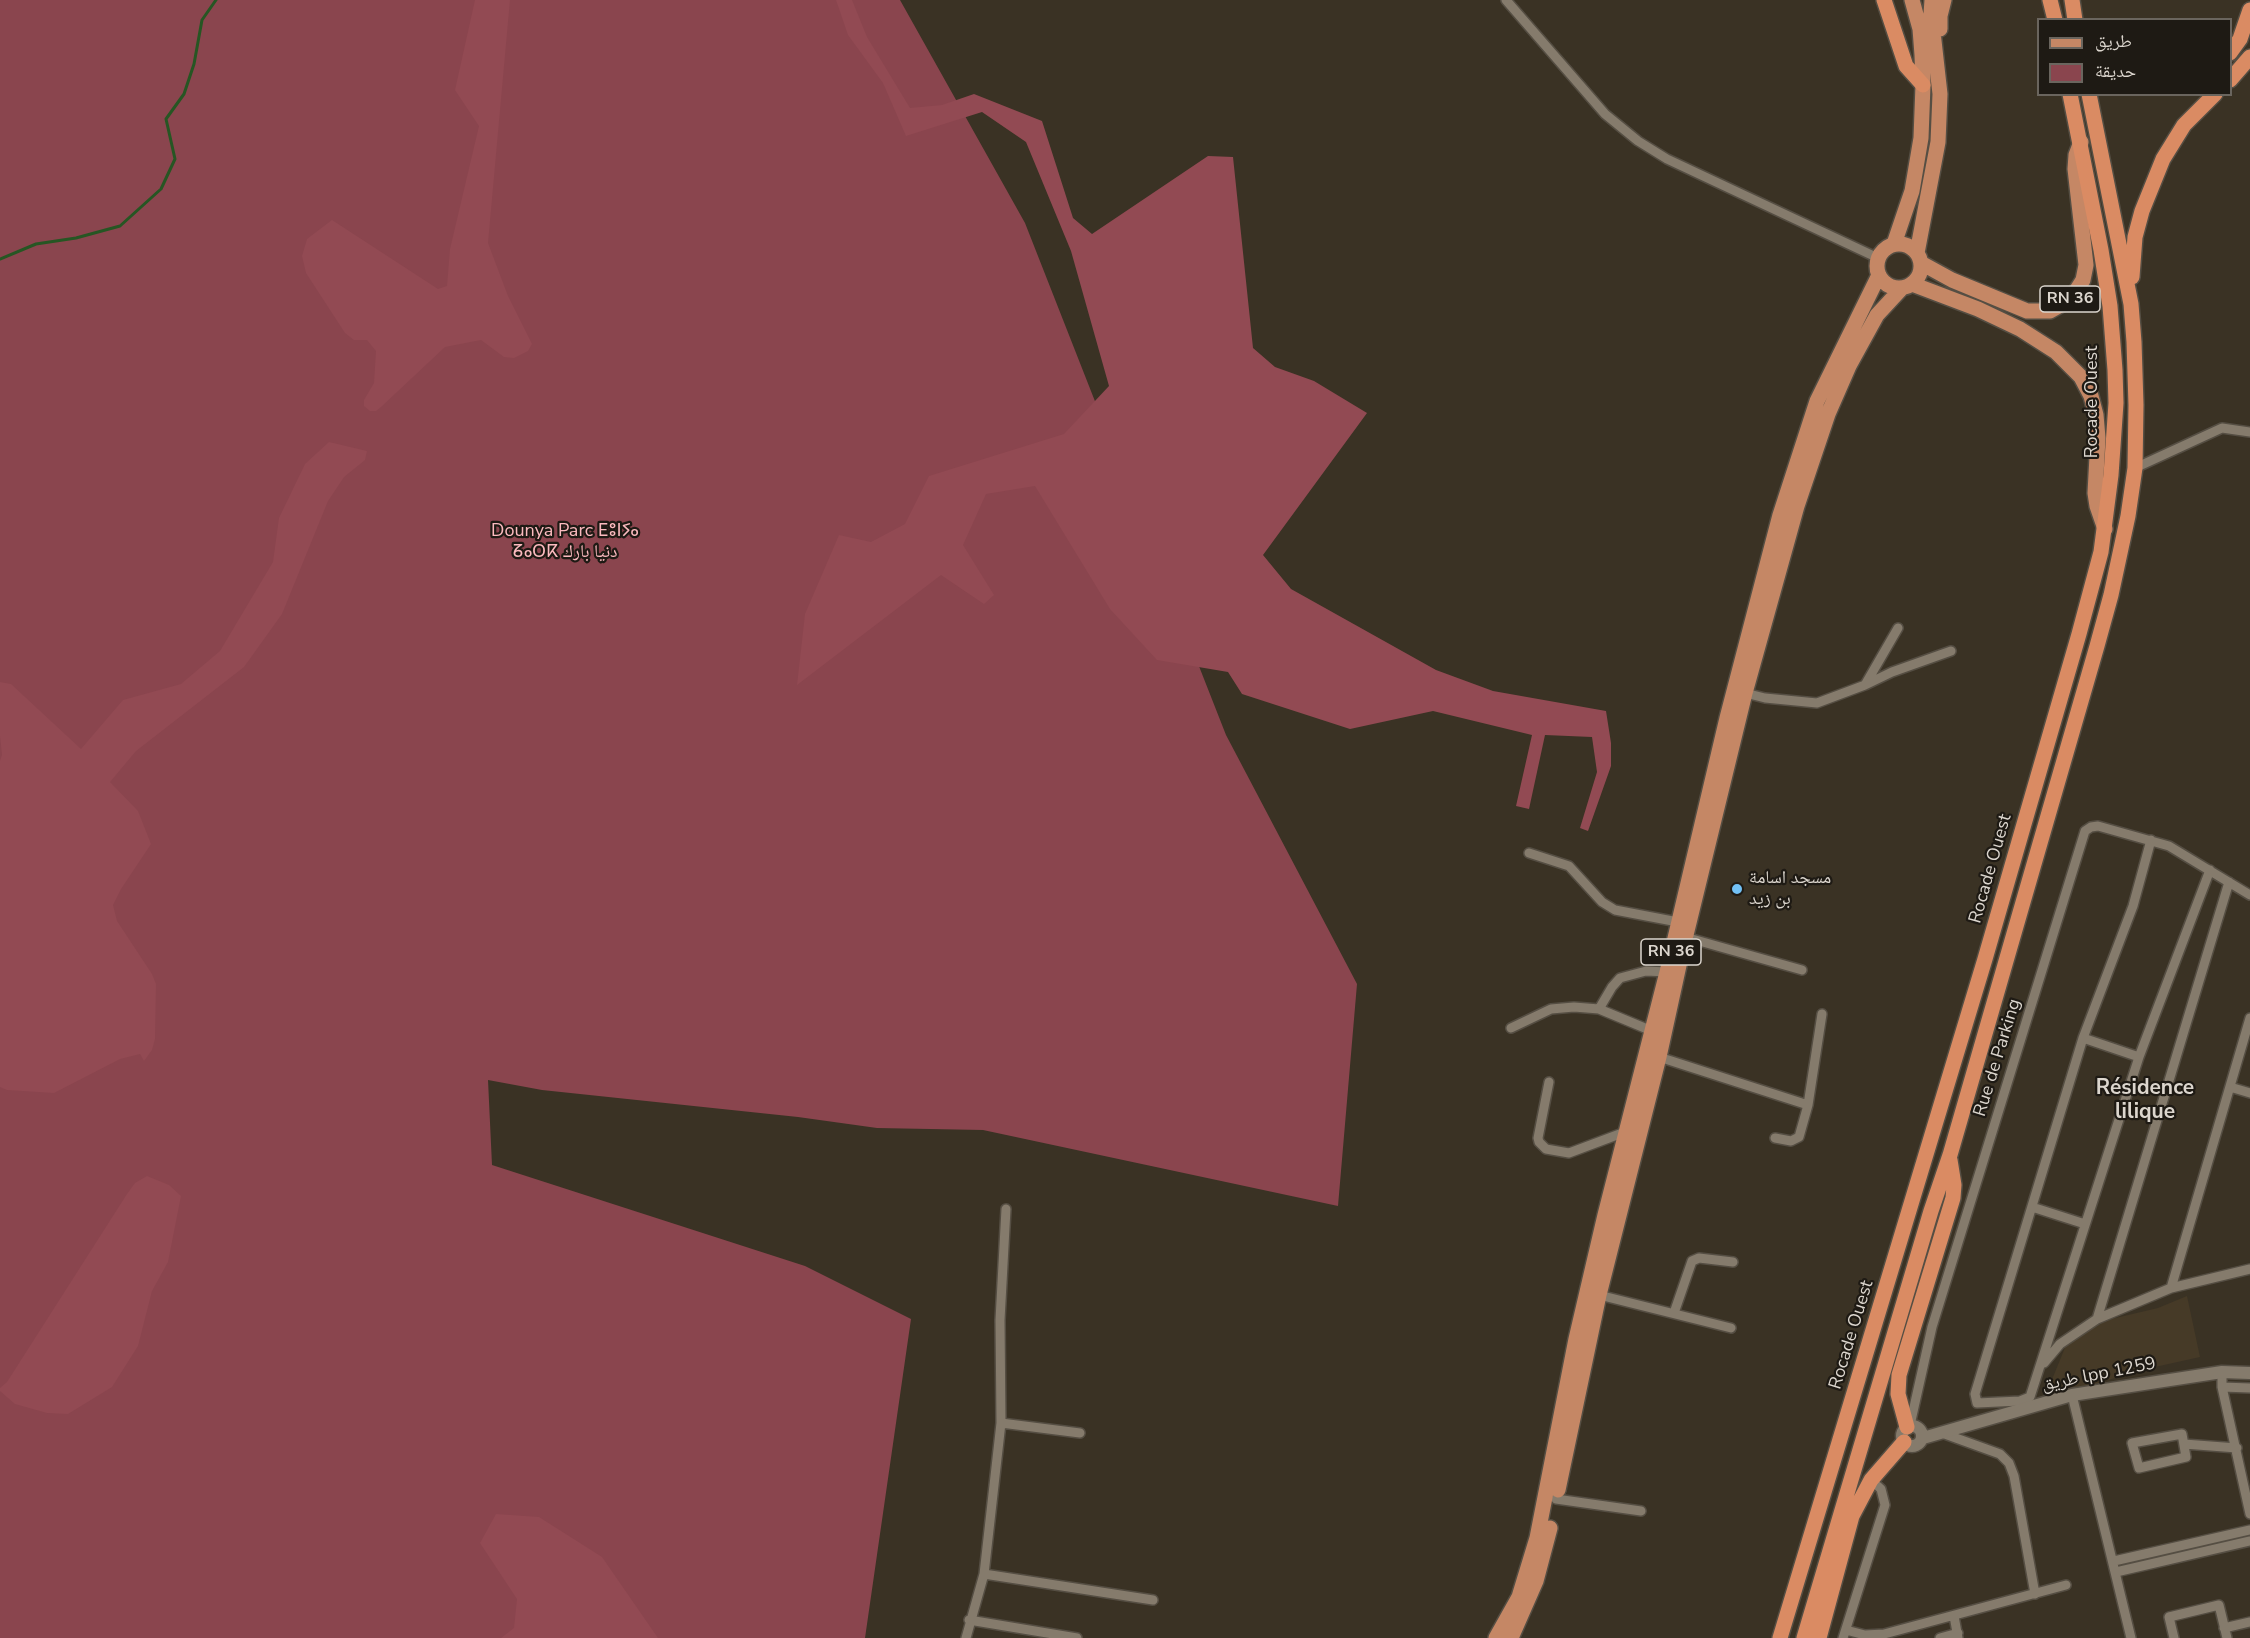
<!DOCTYPE html>
<meta charset="utf-8">
<style>
body{margin:0}
#map{position:relative;width:2250px;height:1638px;overflow:hidden;background:#3a3224;font-family:"Nunito Sans","Noto Naskh Arabic",sans-serif}
canvas{display:block}
.legend{position:absolute;left:2037px;top:18px;width:195px;height:78px;box-sizing:border-box;background:#1e1a14;border:2px solid #6a655e;margin:0;padding:8px 10px;list-style:none;font-size:18px;color:#dcd6ce}
.legend li{display:flex;align-items:center;gap:12px;height:30px}
.legend b{width:30px;border:2px solid #6a655e}
</style>
<div id="map">
<canvas width="2250" height="1638"></canvas>
<ul class="legend">
<li><b style="height:8px;background:#c58765"></b>طريق</li>
<li><b style="height:16px;background:#8a454e"></b>حديقة</li>
</ul>
</div>
<script>
const ctx = document.querySelector('canvas').getContext('2d');
ctx.lineJoin = 'round';
function fillPath(path, color) {
  ctx.fillStyle = color;
  ctx.fill(path, 'evenodd');
}
function poly(rows) {
  const path = new Path2D();
  for (const r of rows) {
    if (r.length === 3) {
      path.moveTo(r[0] + r[2], r[1]);
      path.arc(r[0], r[1], r[2], 0, 2 * Math.PI);
      continue;
    }
    path.moveTo(r[0], r[1]);
    for (let i = 2; i < r.length; i += 2) path.lineTo(r[i], r[i + 1]);
  }
  return path;
}
function stroke(path, color, width, dash) {
  ctx.strokeStyle = color;
  ctx.lineWidth = width;
  ctx.lineCap = dash ? 'butt' : 'round';
  ctx.setLineDash(dash || []);
  ctx.stroke(path);
}
function write(font, color, halo, rows, align = 'center') {
  ctx.font = font + ' "Nunito Sans","Noto Naskh Arabic","Noto Sans Tifinagh",sans-serif';
  ctx.lineWidth = 4.5;
  ctx.setLineDash([]);
  ctx.textBaseline = 'middle';
  ctx.strokeStyle = halo;
  ctx.fillStyle = color;
  for (const [text, x, y, turn = 0] of rows) {
    ctx.save();
    ctx.translate(x, y);
    ctx.rotate((+turn || 0) * Math.PI / 180);
    ctx.textAlign = isNaN(turn) ? turn : align;
    if (halo) ctx.strokeText(text, 0, 0);
    ctx.fillText(text, 0, 0);
    ctx.restore();
  }
}
fillPath(poly([
 [2187,1296,2200,1357,2146,1369,2056,1395,2051,1382,2073,1328,2158,1308]
]), '#463a27');
fillPath(poly([
 [0,0,900,0,1025,223,1226,735,1357,984,1338,1206,983,1130,877,1128,798,1117,542,1090,488,1080,492,1165,805,1266,911,1319,865,1638,0,1638]
]), '#8a454e');
fillPath(poly([
 [475,0,510,0,488,243,508,296,532,344,528,351,514,358,504,357,481,340,445,347,381,407,376,411,370,411,364,406,364,400,374,383,376,351,367,340,354,340,345,333,306,273,302,256,307,239,332,220,438,289,447,286,450,249,479,126,455,90],
 [836,0,852,0,867,37,910,108,942,105,974,94,1042,121,1073,218,1092,234,1208,156,1233,157,1253,348,1275,367,1314,381,1367,413,1263,555,1291,589,1436,670,1493,691,1606,711,1611,743,1611,766,1588,831,1580,828,1597,772,1592,737,1545,735,1529,809,1516,806,1532,735,1433,711,1350,729,1242,694,1228,672,1157,660,1110,609,1035,486,986,494,963,545,994,595,984,604,941,575,797,685,805,614,839,535,871,542,905,524,929,476,1064,434,1109,386,1071,251,1026,142,982,112,906,136,883,83,848,35],
 [329,442,367,451,365,460,344,477,328,501,282,614,244,667,136,751,110,782,138,811,151,844,121,889,113,905,117,921,152,974,156,984,155,1039,152,1050,144,1061,140,1054,120,1059,54,1093,7,1090,0,1087,0,761,2,755,0,736,0,682,11,684,81,749,123,700,181,684,220,651,273,562,279,518,305,464],
 [147,1176,169,1185,181,1196,168,1262,152,1291,138,1346,112,1387,68,1414,47,1413,15,1404,0,1391,0,1388,7,1382,127,1194,135,1183],
 [496,1514,539,1517,602,1557,658,1638,501,1638,514,1628,517,1599,480,1543]
]), '#924a53');
stroke(poly([
 [0,259,36,244,76,238,120,226,161,189,175,159,166,119,184,94,194,64,202,20,216,0]
]), '#265623', 3);
const minor = poly([
 [1506,0,1605,114,1638,141,1667,159,1878,258],
 [2135,468,2222,428,2250,432],
 [1865,685,1898,628],
 [1745,693,1765,698,1817,703,1865,685,1892,672,1951,651],
 [2151,840,2133,906,2083,1038,1975,1394,1977,1403,2020,1401,2030,1397,2139,1057,2210,870],
 [1529,853,1569,866,1602,902,1615,910,1678,922],
 [1685,937,1802,970],
 [1599,1009,1612,987,1620,978,1646,971,1667,972],
 [1511,1028,1551,1009,1574,1007,1599,1009,1652,1031],
 [2083,1038,2139,1057],
 [1659,1057,1808,1105],
 [1549,1082,1538,1138,1539,1142,1546,1149,1569,1153,1625,1132],
 [2230,1087,2250,1093],
 [1775,1138,1791,1141,1799,1137,1808,1105,1822,1014],
 [2032,1207,2085,1224],
 [2171,1288,2250,1018],
 [1599,1295,1731,1328],
 [1674,1313,1692,1261,1699,1258,1733,1262],
 [2097,1319,2229,882],
 [2044,1363,2060,1344,2097,1319,2171,1288,2250,1269],
 [2222,1372,2222,1387,2250,1514],
 [2222,1387,2250,1388],
 [2072,1395,2131,1638],
 [1001,1423,1080,1433],
 [1910,1425,1932,1327,2085,831,2091,827,2098,826,2169,846,2250,895],
 [1942,1433,2000,1454,2009,1463,2014,1476,2035,1594],
 [2182,1434,2186,1457,2139,1468,2132,1443,2182,1434],
 [2184,1444,2237,1448],
 [1556,1499,1641,1511],
 [2114,1561,2250,1530],
 [2116,1572,2250,1541],
 [984,1574,1153,1600],
 [1954,1616,1958,1638],
 [969,1620,1077,1638],
 [2224,1628,2250,1622],
 [1846,1630,1865,1635,1884,1634,2066,1585],
 [966,1638,984,1574,1001,1423,1000,1320,1006,1209],
 [1843,1638,1885,1505,1881,1489,1871,1480],
 [1940,1638,1958,1633],
 [2174,1638,2169,1617,2219,1605,2227,1638]
]);
const tertiary = poly([
 [1912,1436,10],
 [1923,1438,2072,1395,2222,1372,2250,1373]
]);
const primary = poly([
 [1940,29,1940,16,1944,0],
 [1899,266,22],
 [1894,244,1912,191,1921,138,1923,85,1922,55,1920,29,1912,0],
 [1917,253,1938,142,1940,94,1931,14,1932,0],
 [1921,263,1952,280,2027,311,2050,311,2071,299,2083,280,2086,265,2075,169,2076,155,2081,142],
 [1912,284,1978,309,2020,329,2056,352,2081,377,2091,396,2096,415,2098,438,2095,493,2097,506,2105,529],
 [1686,935,1745,693,1797,506,1828,414,1849,366,1877,315,1902,288],
 [1558,1490,1599,1295,1659,1057,1680,961],
 [1496,1638,1519,1597,1537,1538,1576,1339,1605,1215,1667,972,1727,718,1780,515,1817,401,1879,275],
 [1511,1638,1536,1581,1550,1528]
]);
const trunk = poly([
 [1884,0,1906,66,1923,85],
 [2050,0,2055,20],
 [2072,0,2075,20],
 [2230,53,2240,39,2250,10],
 [2230,80,2250,57],
 [2132,277,2135,237,2142,211,2163,159,2184,125,2215,94],
 [1907,1427,1898,1394,1899,1375,1953,1198,1954,1185,1950,1160],
 [1780,1638,1985,959,2079,634,2101,552,2111,475,2116,403,2115,370,2110,306,2101,250,2070,94],
 [1804,1638,1931,1211,1950,1155,2097,646,2111,595,2128,516,2135,468,2136,405,2134,342,2131,304,2089,94],
 [1819,1638,1852,1516,1871,1480,1904,1442]
]);
stroke(minor, '#554e43', 12);
stroke(tertiary, '#554e43', 15);
stroke(primary, '#554e43', 18);
stroke(trunk, '#554e43', 18);
stroke(minor, '#857b6c', 9);
stroke(tertiary, '#857b6c', 12);
stroke(primary, '#c58765', 15);
stroke(trunk, '#da8b63', 15);
for (const [x, y, r, color] of [
 [1737,889,6,"#72c1f5"]
]) {
  const dot = new Path2D();
  dot.arc(x, y, r, 0, 2 * Math.PI);
  ctx.fillStyle = color;
  ctx.fill(dot);
  stroke(dot, '#1e1a14', 2);
}
for (const [x, y, w] of [
 [2070,299,60],
 [1671,952,60]
]) {
  const box = new Path2D();
  box.roundRect(x - w / 2, y - 13, w, 26, 4.5);
  ctx.fillStyle = '#1e1a14';
  ctx.fill(box);
  stroke(box, '#dcd6ce', 1.5);
}
write('bold 16px', '#dcd6ce', null, [
 ["RN 36",2070,299],
 ["RN 36",1671,952]
]);
write('18px', '#dcd6ce', '#1e1a14', [
 ["Rocade Ouest",2093,402,-90],
 ["Rocade Ouest",1991,869,-74],
 ["Rue de Parking",1998,1058,-73],
 ["Rocade Ouest",1852,1335,-73],
 ["طريق lpp 1259",2099,1375,-11]
]);
write('18px', '#fcbabf', '#1e1a14', [
 ["Dounya Parc ⴹⵓⵏⵢⴰ",565,532],
 ["ⵒⴰⵔⴽ دنيا بارك",565,553]
]);
write('18px', '#dcd6ce', '#1e1a14', [
 ["مسجد اسامة",1749,879],
 ["بن زيد",1749,900]
], 'left');
write('bold 21px', '#dcd6ce', '#1e1a14', [
 ["Résidence",2145,1089],
 ["lilique",2145,1113]
]);
</script>
